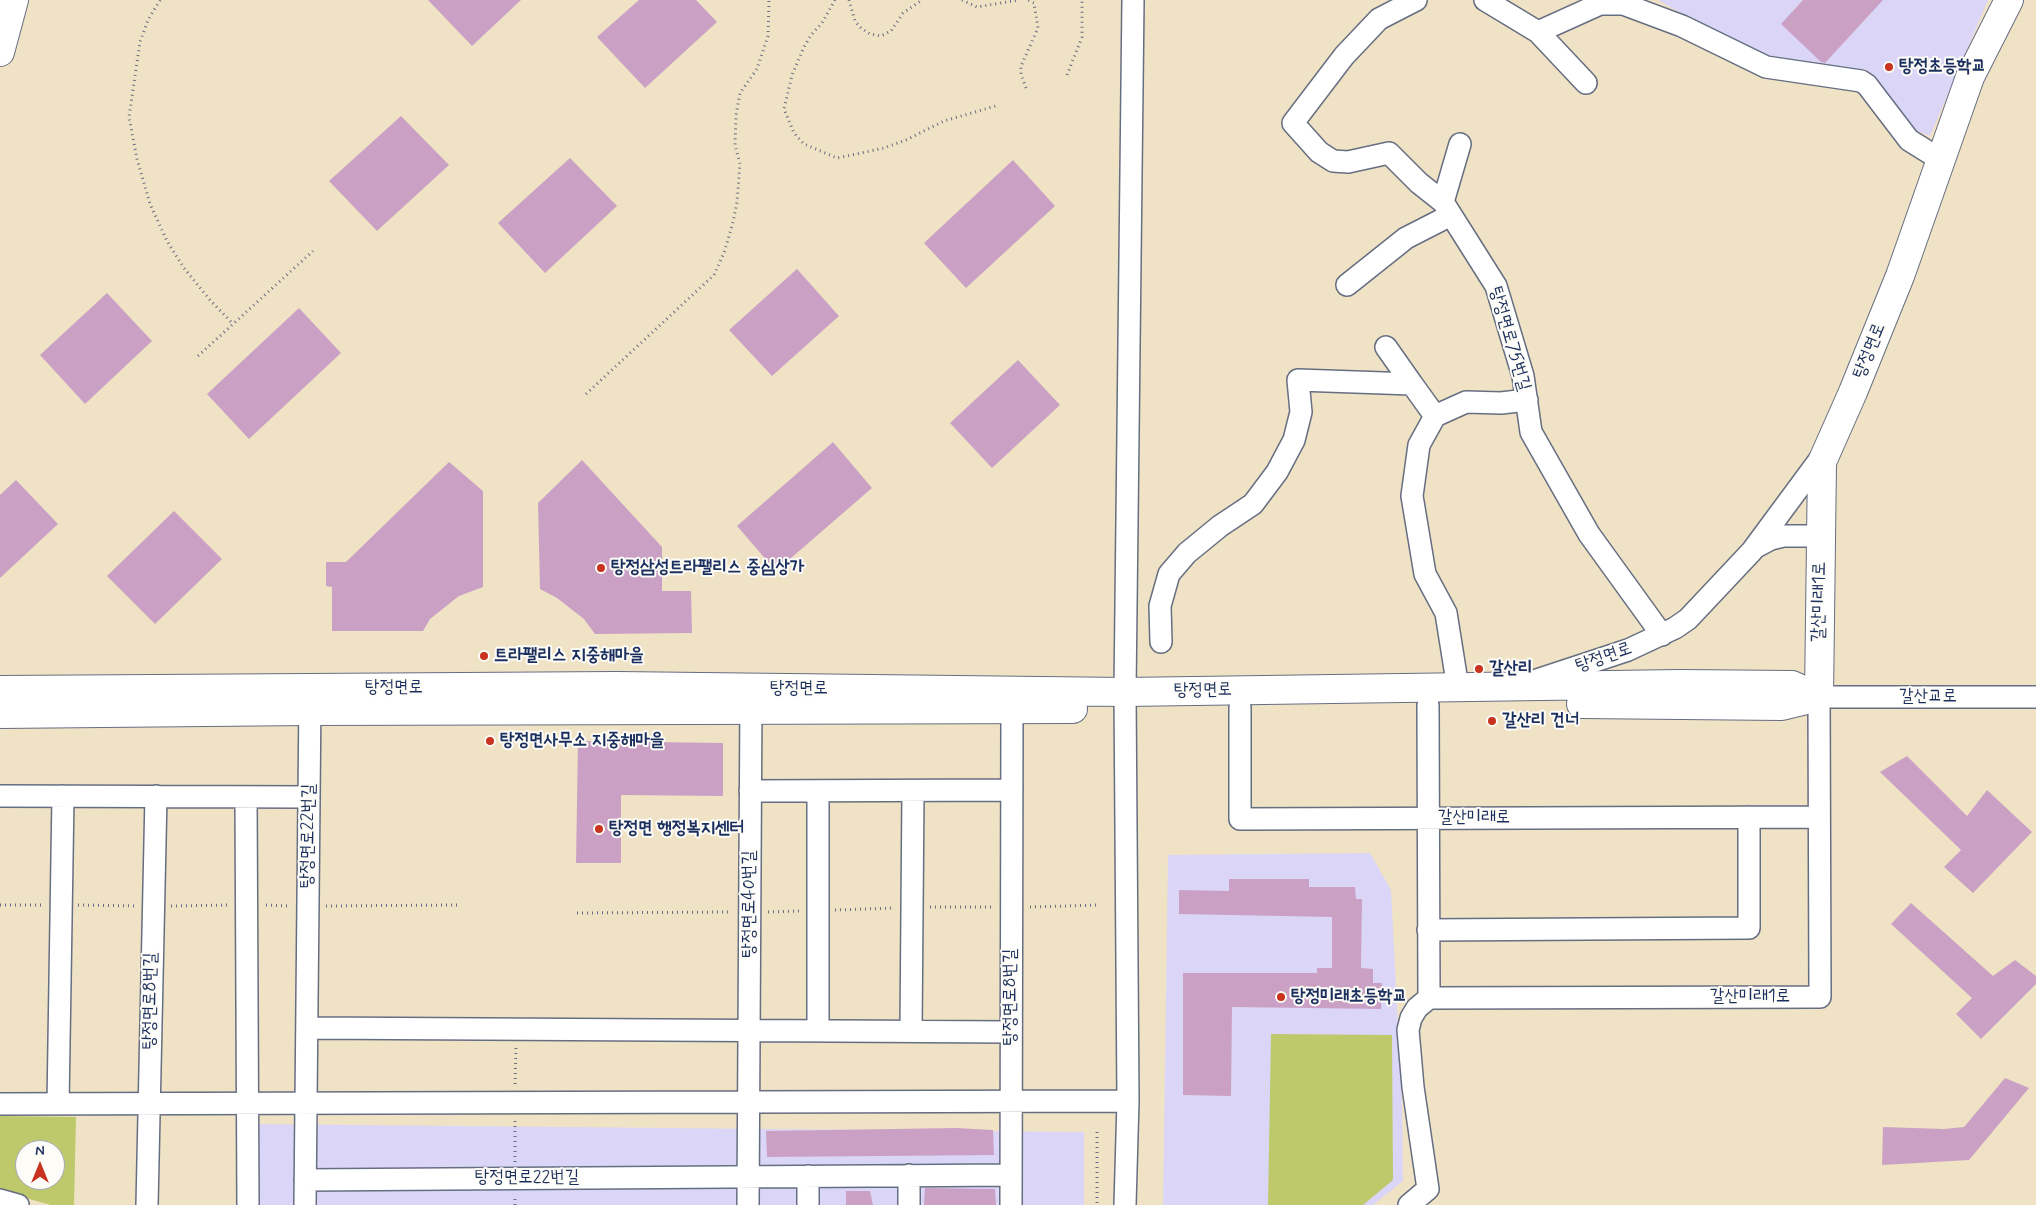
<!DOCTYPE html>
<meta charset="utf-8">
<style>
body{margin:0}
#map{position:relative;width:2036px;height:1205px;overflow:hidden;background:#f0e2c5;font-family:Mynerve,sans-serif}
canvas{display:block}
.north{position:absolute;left:15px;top:1140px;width:50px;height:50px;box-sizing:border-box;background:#fdfcf7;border:1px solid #a3aaba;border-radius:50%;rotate:0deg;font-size:14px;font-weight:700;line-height:20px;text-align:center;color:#1b2f5e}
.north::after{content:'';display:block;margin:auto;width:18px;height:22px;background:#c8321e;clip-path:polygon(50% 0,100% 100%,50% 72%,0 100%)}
</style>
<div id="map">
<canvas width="2036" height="1205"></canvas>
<div class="north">N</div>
</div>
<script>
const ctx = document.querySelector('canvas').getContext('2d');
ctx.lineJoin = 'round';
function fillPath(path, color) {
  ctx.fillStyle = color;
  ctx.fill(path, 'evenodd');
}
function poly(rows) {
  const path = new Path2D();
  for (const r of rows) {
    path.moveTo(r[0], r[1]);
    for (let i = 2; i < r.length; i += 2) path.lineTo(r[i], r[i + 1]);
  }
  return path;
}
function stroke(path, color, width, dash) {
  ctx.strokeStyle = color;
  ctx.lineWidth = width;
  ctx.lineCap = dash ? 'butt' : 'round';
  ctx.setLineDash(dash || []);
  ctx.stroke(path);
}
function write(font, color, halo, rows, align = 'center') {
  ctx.font = font + ' Mynerve,"Poor Story",sans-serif';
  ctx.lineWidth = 4;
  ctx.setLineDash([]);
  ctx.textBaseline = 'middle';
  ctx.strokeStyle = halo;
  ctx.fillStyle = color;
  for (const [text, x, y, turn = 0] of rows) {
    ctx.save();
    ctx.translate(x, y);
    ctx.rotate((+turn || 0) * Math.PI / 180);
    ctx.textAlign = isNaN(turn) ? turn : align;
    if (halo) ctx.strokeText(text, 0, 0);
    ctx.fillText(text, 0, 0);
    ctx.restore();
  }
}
fillPath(poly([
 [1658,0,1988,0,1930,136,1903,125,1865,76,1772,58,1727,39],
 [1370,853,1391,890,1402,1105,1403,1181,1373,1205,1163,1205,1168,855],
 [255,1124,1084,1132,1084,1205,254,1205]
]), '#dbd6f7');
fillPath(poly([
 [1271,1034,1392,1035,1393,1180,1363,1205,1268,1205],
 [0,1116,76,1117,74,1205,51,1205,0,1191],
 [25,1150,55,1150,55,1180,25,1180]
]), '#bdc96b');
fillPath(poly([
 [428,0,521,0,472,46],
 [639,0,696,0,717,22,645,88,597,37],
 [1803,0,1883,0,1825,63,1821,62,1781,24],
 [401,116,449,165,377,231,329,181],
 [570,158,617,206,545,273,498,223],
 [1013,160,1055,206,966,288,924,243],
 [797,269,839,316,772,376,729,330],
 [107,293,152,341,85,404,40,355],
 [299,308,341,353,249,439,207,394],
 [1018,360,1060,405,992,468,950,423],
 [833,442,872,488,776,571,737,526],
 [582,460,662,547,662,591,691,591,692,633,595,634,584,619,557,598,540,589,538,503],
 [449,462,483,491,483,587,459,596,430,619,423,631,332,631,332,587,326,586,326,562,346,562],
 [16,480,58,524,0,578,0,495],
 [174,511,222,559,155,624,107,576],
 [578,741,723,743,723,796,621,795,621,863,576,863],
 [1907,756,1967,816,1987,790,2032,832,1973,893,1944,867,1961,850,1880,772],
 [1229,879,1309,879,1309,887,1355,887,1356,899,1362,899,1361,968,1373,969,1373,983,1382,983,1381,1009,1232,1007,1231,1096,1183,1095,1183,973,1317,973,1317,968,1332,968,1332,917,1179,914,1179,890,1229,891],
 [1911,903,1993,976,2015,960,2036,976,2036,984,1981,1039,1956,1014,1972,998,1891,924],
 [2005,1078,2029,1088,1969,1160,1882,1165,1883,1127,1944,1129,1964,1127],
 [956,1128,993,1130,994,1155,767,1157,766,1131],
 [925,1188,995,1189,996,1205,924,1205],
 [846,1191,870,1191,873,1205,846,1205]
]), '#caa1c5');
const minor = poly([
 [1416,0,1379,19,1344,56,1293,123,1319,152,1333,161,1348,162,1389,153,1419,183,1443,202,1496,286,1523,376,1531,432,1589,534,1662,635],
 [1485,0,1538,32,1600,4,1623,4,1682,26,1766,67,1861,81,1867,85,1909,140,1941,160],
 [1538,32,1586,83],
 [1443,202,1460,144],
 [1347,285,1406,238,1451,215],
 [1386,347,1412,384],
 [1435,416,1419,445,1412,496,1425,574,1446,613,1458,688],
 [1756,547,1771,539,1783,536,1821,536],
 [1161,642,1160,606,1169,574,1187,553,1220,526,1253,504,1277,472,1294,440,1301,412,1298,380,1412,384,1435,416,1466,402,1501,403,1527,400],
 [1534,681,1628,650,1675,628,1688,619,1752,551,1823,455],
 [1428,705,1429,998,1820,997,1819,697,2036,697],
 [1240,707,1240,819,1819,817],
 [750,791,1012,790],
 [818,791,818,1031],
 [0,796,309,797],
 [246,797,248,1205],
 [1428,930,1749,928,1749,817],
 [307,1028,1011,1032],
 [911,1031,913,791],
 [0,1104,1128,1101],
 [58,1104,63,796],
 [909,1175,909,1205],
 [808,1176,808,1205],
 [305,1180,1011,1175],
 [0,1200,18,1205],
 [147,1205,156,796],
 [305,1205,310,697],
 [748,1205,751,696],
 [1011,1205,1012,710],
 [1125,1205,1128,1101,1125,692,1133,0],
 [1409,1205,1428,1189,1413,1087,1408,1030,1411,1018,1417,1008,1429,998]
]);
const major = poly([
 [0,52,14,0],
 [0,690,617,686,1125,692,1680,684,1792,685,1819,697],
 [1819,697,1822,462,1853,392,1900,276,1970,77,2009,0],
 [1581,704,1782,706,1819,697],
 [0,714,310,711,1073,709]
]);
stroke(minor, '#666e82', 24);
stroke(major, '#666e82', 30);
stroke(poly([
 [160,0,148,20,140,42,129,117,137,159,150,204,167,241,184,268,210,300,233,324],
 [835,0,822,23,811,35,804,47,792,75,784,109,794,133,804,144,837,158,852,155,884,148,906,140,944,121,999,105],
 [849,0,855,21,861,28,870,34,881,36,891,31,903,13,922,0],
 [962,0,977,7,1019,0],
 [1067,75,1082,37,1082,0],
 [1026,88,1021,74,1021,66,1038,28,1034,3,1028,0],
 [198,356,313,251],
 [586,394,714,275,724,253,733,222,737,202,740,164,735,145,736,115,740,93,757,69,768,36,769,0],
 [0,905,44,905],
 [78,905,137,906],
 [266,905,289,906],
 [171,906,229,905],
 [326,906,458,905],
 [930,907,994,907],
 [1030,907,1099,905],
 [835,910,894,908],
 [768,912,799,911],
 [577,913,731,912],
 [515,1084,516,1048],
 [1097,1132,1097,1205],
 [515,1162,515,1121],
 [515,1205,515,1196]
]), '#666e82', 3, [1, 4]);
stroke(minor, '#fff', 21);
stroke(major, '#fff', 28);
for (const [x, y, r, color] of [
 [1889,67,5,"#c8321e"],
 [601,568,5,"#c8321e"],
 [484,656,5,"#c8321e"],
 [1479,669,5,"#c8321e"],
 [1492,721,5,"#c8321e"],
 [490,741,5,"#c8321e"],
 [599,829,5,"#c8321e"],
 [1281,997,5,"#c8321e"]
]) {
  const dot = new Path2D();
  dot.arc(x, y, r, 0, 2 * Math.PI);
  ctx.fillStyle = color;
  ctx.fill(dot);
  stroke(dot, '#fdfcf7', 2);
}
write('bold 18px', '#1b2f5e', '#fdfcf7', [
 ["탕정초등학교",1899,67],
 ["탕정삼성트라팰리스 중심상가",611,568],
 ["트라팰리스 지중해마을",494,656],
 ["갈산리",1489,669],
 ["갈산리 건너",1502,721],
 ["탕정면사무소 지중해마을",500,741],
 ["탕정면 행정복지센터",609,829],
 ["탕정미래초등학교",1291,997]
], 'left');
write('18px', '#1b2f5e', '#fdfcf7', [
 ["탕정면로75번길",1509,339,74],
 ["탕정면로",1870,351,-68],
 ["갈산미래1로",1820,602,-89],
 ["탕정면로",1604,658,-19],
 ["탕정면로",394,688],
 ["탕정면로",799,689],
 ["탕정면로",1203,691,-1],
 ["갈산교로",1928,697],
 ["갈산미래로",1474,818],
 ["탕정면로22번길",309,836,-89],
 ["탕정면로40번길",750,904,-90],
 ["탕정면로8번길",1011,997,-90],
 ["갈산미래1로",1750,997],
 ["탕정면로8번길",151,1001,-89],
 ["탕정면로22번길",527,1178]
]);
</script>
